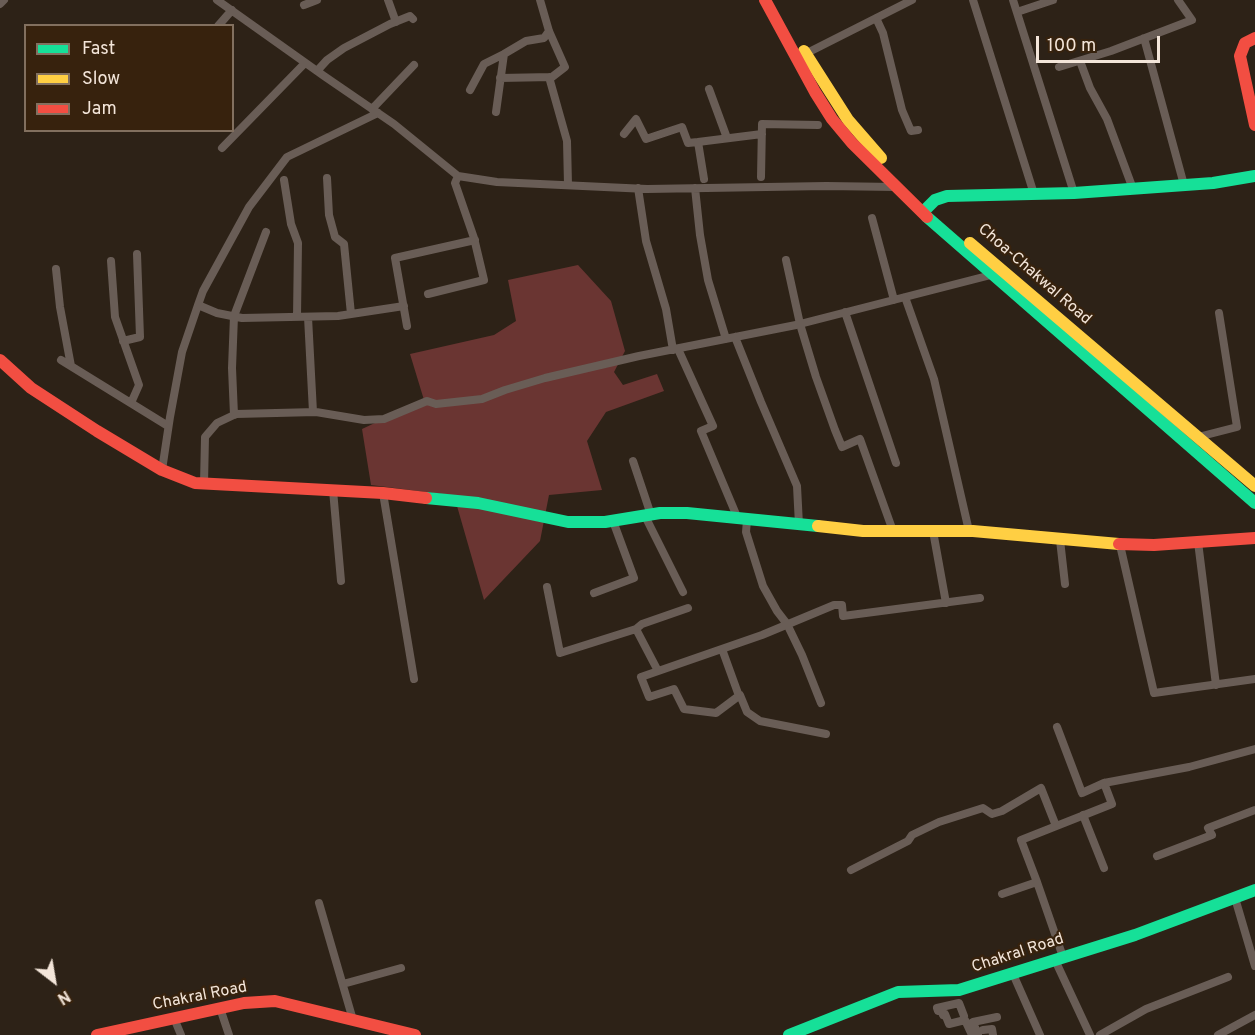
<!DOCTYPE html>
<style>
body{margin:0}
#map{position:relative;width:1255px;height:1035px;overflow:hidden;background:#2d2217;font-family:Overpass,sans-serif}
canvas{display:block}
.legend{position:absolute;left:24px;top:24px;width:210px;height:108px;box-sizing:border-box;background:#37220d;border:2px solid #82705f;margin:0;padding:8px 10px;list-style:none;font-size:18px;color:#f3e5d9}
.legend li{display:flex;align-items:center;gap:12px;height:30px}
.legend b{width:30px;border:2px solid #82705f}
.north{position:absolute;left:24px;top:951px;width:60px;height:60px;-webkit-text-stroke:4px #37220d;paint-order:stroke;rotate:149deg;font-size:16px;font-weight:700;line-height:24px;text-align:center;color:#f3e5d9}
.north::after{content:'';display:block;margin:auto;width:21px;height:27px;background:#f3e5d9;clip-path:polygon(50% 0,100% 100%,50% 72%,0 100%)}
.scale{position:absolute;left:1036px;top:36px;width:124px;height:27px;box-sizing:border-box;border:3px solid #f3e5d9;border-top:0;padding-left:8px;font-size:18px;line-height:21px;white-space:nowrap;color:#f3e5d9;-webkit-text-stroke:4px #37220d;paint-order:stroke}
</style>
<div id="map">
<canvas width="1255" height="1035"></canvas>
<ul class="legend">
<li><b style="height:8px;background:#16e098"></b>Fast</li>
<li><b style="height:8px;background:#ffcf43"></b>Slow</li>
<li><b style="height:8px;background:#f24e42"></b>Jam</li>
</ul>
<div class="north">N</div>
<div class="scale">100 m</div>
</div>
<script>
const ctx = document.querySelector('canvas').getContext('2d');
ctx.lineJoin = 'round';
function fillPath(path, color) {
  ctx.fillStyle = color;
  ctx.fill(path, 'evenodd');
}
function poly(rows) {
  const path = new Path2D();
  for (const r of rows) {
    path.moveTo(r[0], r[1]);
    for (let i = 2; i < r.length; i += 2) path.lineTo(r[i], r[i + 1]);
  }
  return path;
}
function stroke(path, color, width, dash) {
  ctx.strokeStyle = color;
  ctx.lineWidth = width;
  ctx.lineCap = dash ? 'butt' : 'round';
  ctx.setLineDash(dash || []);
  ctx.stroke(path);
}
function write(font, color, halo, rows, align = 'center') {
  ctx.font = font + ' Overpass,sans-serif';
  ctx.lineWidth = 4.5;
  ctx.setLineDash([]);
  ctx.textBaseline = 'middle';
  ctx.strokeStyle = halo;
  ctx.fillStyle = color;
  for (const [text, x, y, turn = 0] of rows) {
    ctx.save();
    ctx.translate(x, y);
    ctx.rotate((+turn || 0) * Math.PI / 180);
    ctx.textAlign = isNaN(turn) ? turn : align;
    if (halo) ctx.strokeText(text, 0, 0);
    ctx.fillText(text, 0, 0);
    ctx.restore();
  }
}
fillPath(poly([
 [578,265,611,301,625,351,614,372,623,385,657,374,664,391,606,412,587,441,602,490,549,495,540,541,484,600,457,506,457,496,371,485,362,429,424,400,410,354,494,335,516,321,508,280]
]), '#6a3532');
stroke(poly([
 [217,0,324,76,394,124,458,176,497,182,647,189,826,186,896,187],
 [388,0,396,22],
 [973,0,1034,194],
 [1013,0,1074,193],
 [0,4,4,0],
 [304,5,317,0],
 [1017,12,1053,0],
 [876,18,883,33,902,110,911,131,918,130],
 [218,26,232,10],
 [1144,38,1184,185],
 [805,54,912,0],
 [1080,61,1090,88,1107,119,1133,189],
 [1059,67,1111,51,1192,20,1178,0],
 [317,71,327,60,344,48,390,24,410,16,413,19],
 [549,77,567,141,568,185],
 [500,78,552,77,565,67,549,31,540,0],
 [709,89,727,138],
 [470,90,484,64,504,54],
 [372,109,414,65],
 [496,112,504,54,526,41,544,38,549,31],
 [624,134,636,119,646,139,682,127,688,143,698,142,704,179],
 [698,142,762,134],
 [222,148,305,63],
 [761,177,762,124,818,125],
 [327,178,329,215,335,237,344,244,351,314],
 [284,180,291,224,298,243,297,317],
 [638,188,646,241,666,309,673,350],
 [695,188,700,235,708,280,726,339],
 [872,218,894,300],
 [786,260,800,324,816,377,835,430,842,447,860,439,893,531],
 [111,261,115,317,139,385,131,403],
 [56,269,60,307,71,366],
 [428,294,484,280,474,238,455,183,458,176],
 [905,297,934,379,969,531],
 [198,305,217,313,242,318,338,316,404,306],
 [845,312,896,463],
 [308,317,313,412],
 [407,326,395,258,475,240],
 [735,337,761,402,797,486,799,525],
 [123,341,140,337,137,254],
 [678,349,713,426,701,431,738,519],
 [61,360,168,426],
 [234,415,232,368,234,316,266,232],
 [1198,437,1237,427,1219,313],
 [633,461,651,515],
 [162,470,170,417,182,352,198,305,203,291,249,207,287,157,378,113],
 [204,484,205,437,217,423,236,414,316,412,364,420,384,419,427,401,436,404,482,399,505,390,545,378,639,356,796,325,991,275],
 [333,490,341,581],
 [383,493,414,679],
 [645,516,683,592],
 [747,520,746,532,763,586,777,611,787,624,802,655,821,703],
 [933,531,946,603],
 [1060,540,1065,584],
 [1198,542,1216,685],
 [1120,545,1154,693,1255,679],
 [547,587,560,653,636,629,658,671],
 [594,593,634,578,613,521],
 [636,629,642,624,688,608],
 [722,649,739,696],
 [1057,727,1082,793,1104,783,1189,767,1255,749],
 [826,734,760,721,747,712,740,695,716,713,684,709,674,689,649,697,641,677,762,635,834,605,842,605,843,616,980,598],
 [1083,815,1104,868],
 [1157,856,1212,835,1208,828,1255,810],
 [851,870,908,841,912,835,939,822,983,808,992,814,1002,811,1041,788,1056,826],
 [1037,882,1021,840,1112,804,1104,783],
 [1002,894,1037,882,1063,957],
 [1235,898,1255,966],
 [319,903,353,1020],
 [1055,960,1090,1035],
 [1013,974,1040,1035],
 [343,984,401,968],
 [220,1008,229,1035],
 [964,1016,959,1003,937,1008,938,1011,941,1010,943,1015,945,1014,949,1024,965,1020,972,1035],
 [174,1018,181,1035],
 [983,1030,992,1029,993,1035],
 [978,1035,973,1022,997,1017],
 [1100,1035,1146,1009,1228,977],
 [1218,1035,1255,1015]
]), '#695d56', 8);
stroke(poly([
 [923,212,935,200,947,196,1074,193,1213,183,1255,176],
 [927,217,1255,503],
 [426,498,478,503,568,522,605,522,660,513,687,513,818,526],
 [789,1035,898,992,959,990,1135,935,1255,890]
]), '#16e098', 12);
stroke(poly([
 [804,51,848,120,881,158],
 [970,243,1255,486],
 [818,526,863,531,973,531,1119,544]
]), '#ffcf43', 12);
stroke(poly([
 [765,0,815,92,832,119,852,143,927,217],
 [1255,38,1245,43,1240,56,1255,125],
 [0,360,31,388,97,431,162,470,195,483,383,493,426,498],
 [1119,544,1154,545,1255,538],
 [97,1035,244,1003,275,1001,415,1035]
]), '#f24e42', 12);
write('16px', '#f3e5d9', '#37220d', [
 ["Choa-Chakwal Road",1034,275,41],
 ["Chakral Road",1018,954,-18],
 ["Chakral Road",200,997,-11]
]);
</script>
